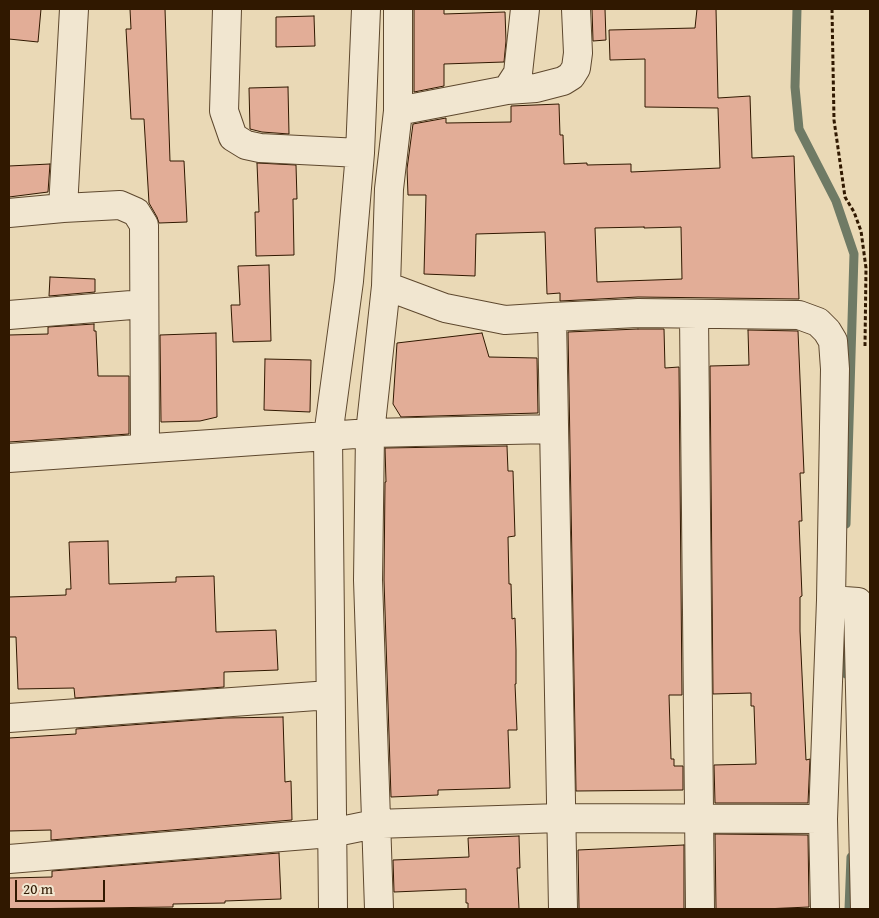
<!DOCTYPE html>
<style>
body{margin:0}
#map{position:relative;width:879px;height:918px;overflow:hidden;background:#ead9b6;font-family:"Gentium Book Plus",serif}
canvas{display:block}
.frame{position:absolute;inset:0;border:10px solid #301800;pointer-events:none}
.scale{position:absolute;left:15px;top:880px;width:90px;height:22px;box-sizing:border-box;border:2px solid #301800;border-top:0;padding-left:6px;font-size:15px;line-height:18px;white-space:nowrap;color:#301800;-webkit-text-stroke:4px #f1e6d0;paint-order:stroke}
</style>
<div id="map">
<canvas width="879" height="918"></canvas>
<div class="frame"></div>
<div class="scale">20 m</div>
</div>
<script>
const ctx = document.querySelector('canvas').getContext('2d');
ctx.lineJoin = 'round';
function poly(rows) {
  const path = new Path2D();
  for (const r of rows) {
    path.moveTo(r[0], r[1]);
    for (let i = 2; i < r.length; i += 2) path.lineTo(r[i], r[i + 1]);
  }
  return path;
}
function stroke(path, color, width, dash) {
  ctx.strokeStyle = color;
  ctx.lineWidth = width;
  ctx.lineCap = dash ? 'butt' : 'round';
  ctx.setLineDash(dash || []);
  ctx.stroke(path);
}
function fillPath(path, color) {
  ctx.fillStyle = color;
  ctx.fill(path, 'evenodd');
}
stroke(poly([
 [797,9,795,87,799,129,836,201,854,254,846,524],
 [844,604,846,674],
 [849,909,851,857]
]), '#6f7a65', 9);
const building = poly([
 [9,9,41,9,38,42,9,39,9,9],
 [130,9,165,9,170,161,184,161,187,222,159,223,157,217,149,203,144,119,131,119,126,29,131,29,130,9],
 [414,9,444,9,444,14,505,12,506,41,504,62,444,64,444,86,414,92,414,9],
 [592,9,605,9,606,40,593,41,592,9],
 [697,9,716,9,718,98,750,96,752,158,794,156,799,299,638,297,560,301,560,293,547,294,545,232,476,234,475,276,424,274,426,195,408,195,407,169,413,124,446,118,446,123,511,122,511,106,559,104,560,135,563,135,564,164,587,163,587,165,631,164,631,172,720,168,718,108,645,107,645,59,610,60,609,30,695,28,697,9],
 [644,227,644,228,681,227,682,279,597,282,595,228,644,227],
 [314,16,315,46,276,47,276,17,314,16],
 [288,87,289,134,262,132,250,129,249,88,288,87],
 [257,163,296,165,297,199,293,199,294,255,256,256,255,212,259,212,257,163],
 [50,164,48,192,9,197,9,166,50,164],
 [269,265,271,341,233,342,231,305,240,305,238,266,269,265],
 [50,277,95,279,95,292,49,296,50,277],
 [94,324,94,331,96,331,98,376,129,376,129,434,9,442,9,335,48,334,48,327,94,324],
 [638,329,664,329,665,368,679,367,682,695,669,695,671,759,674,759,674,766,683,766,683,790,576,791,568,332,638,329],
 [748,330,798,331,804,473,800,473,802,521,799,521,802,596,800,597,800,631,806,760,810,759,808,803,715,803,714,765,756,764,754,706,751,706,751,693,713,694,710,366,749,365,748,330],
 [216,333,217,417,200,421,161,422,160,335,216,333],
 [482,333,489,357,537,358,538,413,401,417,393,404,397,343,482,333],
 [265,359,311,360,310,412,264,410,265,359],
 [507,446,508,471,513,471,515,536,508,537,509,584,511,584,512,619,515,618,516,650,516,684,515,684,517,730,508,730,510,788,438,790,438,795,391,797,384,580,385,482,386,482,385,448,507,446],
 [108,541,109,584,176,582,176,577,214,576,216,632,276,630,278,670,224,672,224,687,75,698,74,688,18,689,16,637,9,637,9,597,66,595,66,589,71,589,69,542,108,541],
 [283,717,285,782,291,781,292,820,51,840,51,830,9,831,9,738,76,734,76,729,225,718,283,717],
 [715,834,808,835,809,907,764,909,716,909,715,834],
 [519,836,520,868,517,868,519,909,468,909,468,903,466,903,466,889,394,892,393,860,469,857,468,838,519,836],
 [684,845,684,909,579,909,578,850,684,845],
 [279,853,281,899,225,901,225,903,173,904,173,907,9,909,9,878,52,877,52,871,279,853]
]);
fillPath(building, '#e2ad97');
stroke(building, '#301800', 1);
const minor = poly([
 [227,9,224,111,233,137,246,145,260,148,360,153],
 [507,90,536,88,563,81,571,76,576,68,578,53,576,9],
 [398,111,507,90,518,73,525,9],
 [63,208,74,9],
 [9,213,63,208,120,205,136,212,144,225,145,448],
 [386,286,445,308,505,320,552,317,563,909],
 [9,315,144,304],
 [694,315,700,909],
 [552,317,638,313,799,315,818,322,827,331,833,341,835,369,831,600,823,819,825,909],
 [9,458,370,433,553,429],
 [831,600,858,602,865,909],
 [9,718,330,695],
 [9,859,331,833,375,824,560,818,823,819],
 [333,909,328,436,349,281,360,153,366,9],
 [379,909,368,580,370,433,386,286,389,189,398,111,398,9]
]);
stroke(minor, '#5e482e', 30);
stroke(poly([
 [832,9,834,120,845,197,854,212,861,231,866,268,865,346]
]), '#301800', 3, [4, 2.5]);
stroke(minor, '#f1e6d0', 28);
</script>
